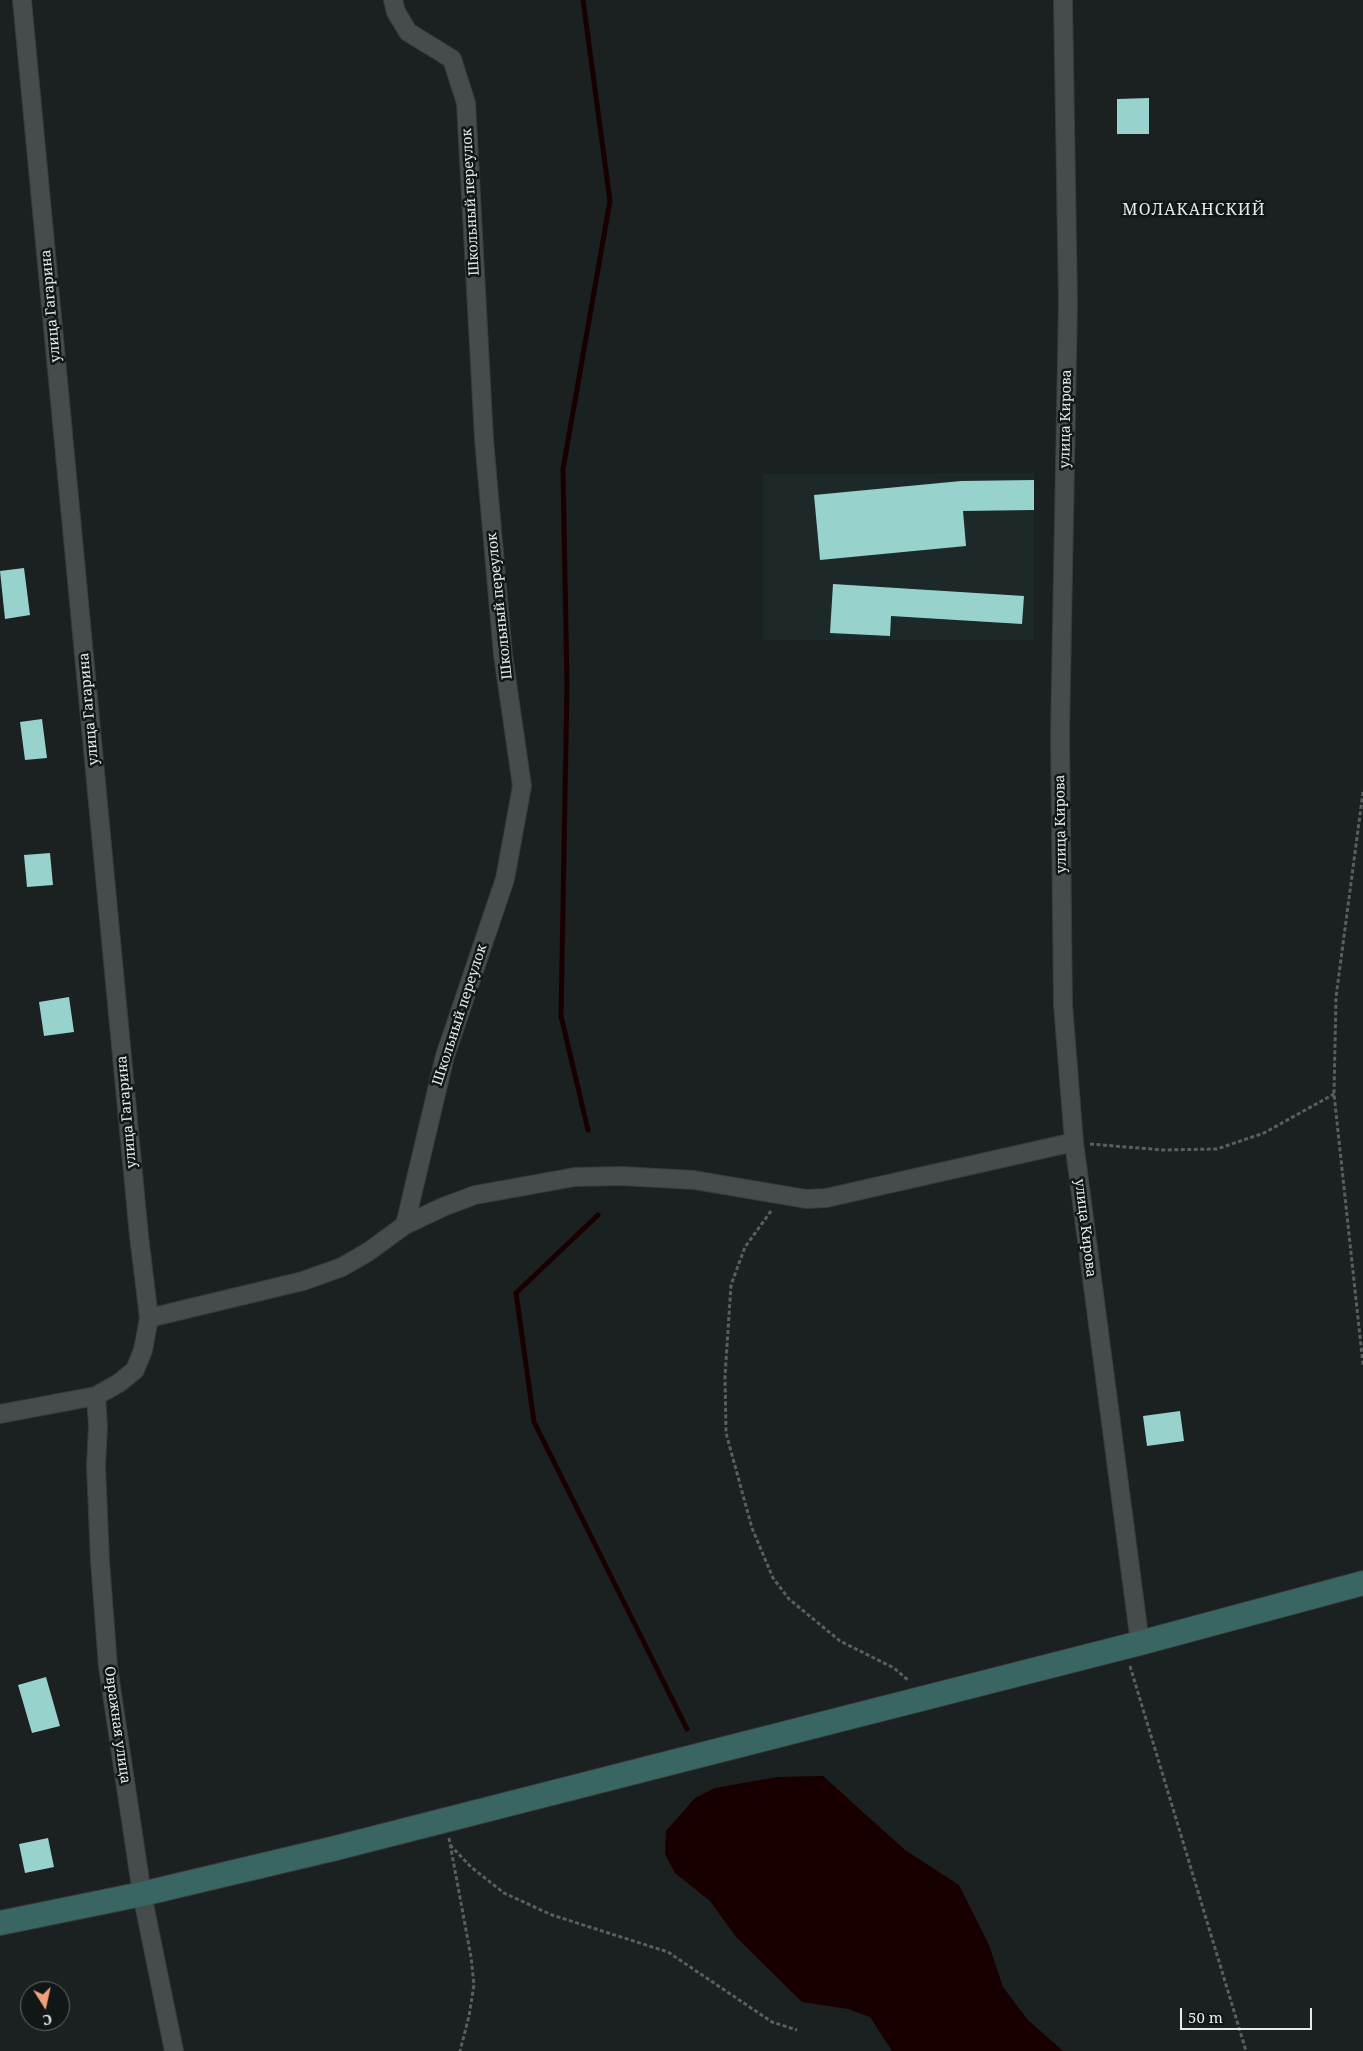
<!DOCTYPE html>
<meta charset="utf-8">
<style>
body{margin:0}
#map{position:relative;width:1363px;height:2051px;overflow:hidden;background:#1b2020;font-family:"Noto Serif",serif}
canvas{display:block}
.north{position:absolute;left:20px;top:1981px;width:50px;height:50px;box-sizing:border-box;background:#111716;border:1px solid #666b6b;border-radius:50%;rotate:170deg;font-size:14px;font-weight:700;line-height:20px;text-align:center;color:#e6eaea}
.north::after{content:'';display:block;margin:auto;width:18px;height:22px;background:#f1a27b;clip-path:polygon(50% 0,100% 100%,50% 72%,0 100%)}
.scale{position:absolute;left:1180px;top:2008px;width:132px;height:22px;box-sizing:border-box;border:2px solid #e6eaea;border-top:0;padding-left:6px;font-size:15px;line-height:18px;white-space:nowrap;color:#e6eaea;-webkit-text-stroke:4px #111716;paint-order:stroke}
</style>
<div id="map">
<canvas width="1363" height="2051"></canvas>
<div class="north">С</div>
<div class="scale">50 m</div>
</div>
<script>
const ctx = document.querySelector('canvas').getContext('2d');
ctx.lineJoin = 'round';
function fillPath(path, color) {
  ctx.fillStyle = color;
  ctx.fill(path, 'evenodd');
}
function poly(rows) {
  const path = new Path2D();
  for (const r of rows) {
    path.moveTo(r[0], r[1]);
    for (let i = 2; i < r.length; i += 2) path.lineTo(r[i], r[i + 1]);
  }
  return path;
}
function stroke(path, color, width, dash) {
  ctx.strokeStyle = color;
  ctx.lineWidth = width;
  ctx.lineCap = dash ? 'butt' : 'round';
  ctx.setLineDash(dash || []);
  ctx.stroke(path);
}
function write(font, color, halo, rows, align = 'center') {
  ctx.font = font + ' "Noto Serif",serif';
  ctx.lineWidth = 5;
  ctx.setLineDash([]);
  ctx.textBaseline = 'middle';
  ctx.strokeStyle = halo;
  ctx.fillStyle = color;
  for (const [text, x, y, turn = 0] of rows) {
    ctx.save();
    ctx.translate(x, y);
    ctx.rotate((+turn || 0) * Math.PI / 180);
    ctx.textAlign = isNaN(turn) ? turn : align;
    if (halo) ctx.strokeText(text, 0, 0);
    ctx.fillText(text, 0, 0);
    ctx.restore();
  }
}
fillPath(poly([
 [1034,473,1034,640,763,640,763,474]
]), '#1c2928');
fillPath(poly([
 [823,1776,905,1850,959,1885,989,1945,1003,1987,1028,2020,1063,2051,892,2051,870,2017,848,2009,802,2002,736,1937,710,1901,675,1873,665,1854,666,1831,695,1798,715,1788,777,1777]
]), '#190000');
stroke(poly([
 [583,0,610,201,563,469,567,686,561,1016,588,1130],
 [598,1215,516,1293,534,1422,687,1729]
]), '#190000', 5);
fillPath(poly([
 [1149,98,1149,134,1117,134,1117,99],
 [1034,480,1034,510,963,511,966,546,820,560,814,495,961,481],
 [24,568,30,615,5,619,0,571],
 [833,584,1024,596,1022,624,891,616,890,636,830,633],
 [42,719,47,758,25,760,20,722],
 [50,853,53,885,27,887,24,855],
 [69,997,74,1032,44,1036,39,1002],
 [1180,1411,1184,1441,1147,1446,1143,1416],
 [46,1677,60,1726,32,1733,18,1685],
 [48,1838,54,1867,25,1873,19,1844]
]), '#97d2cc');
const street = poly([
 [393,0,396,12,408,32,452,59,466,103,484,439,503,655,522,786,505,879,445,1056,405,1225],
 [1063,0,1068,303,1060,735,1063,1005,1074,1142,1140,1643],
 [149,1318,303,1281,342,1267,368,1252,405,1225,443,1207,475,1195,575,1177,621,1176,694,1180,806,1199,826,1198,1074,1142],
 [96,1396,98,1426,96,1466,100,1561,108,1667,142,1894,174,2051],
 [0,1414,96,1396,119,1383,135,1370,143,1350,149,1318,139,1236,22,0]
]);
const secondary = poly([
 [0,1923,142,1894,336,1848,1140,1643,1363,1583]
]);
stroke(street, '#373b3a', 20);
stroke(secondary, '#373b3a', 26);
stroke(poly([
 [1363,792,1336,997,1334,1094,1363,1365],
 [1090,1144,1163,1150,1217,1149,1264,1133,1334,1094],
 [771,1211,745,1247,731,1285,725,1376,726,1433,752,1528,773,1578,789,1599,840,1641,894,1668,909,1681],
 [1130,1666,1246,2051],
 [449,1838,471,1957,474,1985,469,2016,460,2051],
 [450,1845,471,1867,504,1893,552,1915,668,1952,772,2022,797,2030]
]), '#595e5e', 3, [4, 2.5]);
stroke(street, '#454c4b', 18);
stroke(secondary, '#396663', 24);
write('14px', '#e6eaea', '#111716', [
 ["Школьный переулок",471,202,-93],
 ["улица Гагарина",51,306,-95],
 ["улица Кирова",1066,419,-89],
 ["Школьный переулок",500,606,-96],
 ["улица Гагарина",89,709,-95],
 ["улица Кирова",1061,824,-91],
 ["Школьный переулок",460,1015,-72],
 ["улица Гагарина",127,1112,-95],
 ["улица Кирова",1085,1228,83],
 ["Овражная улица",117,1725,82]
]);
ctx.letterSpacing = '1px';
write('16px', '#e6eaea', '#111716', [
 ["МОЛАКАНСКИЙ",1194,210]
]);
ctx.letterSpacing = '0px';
</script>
